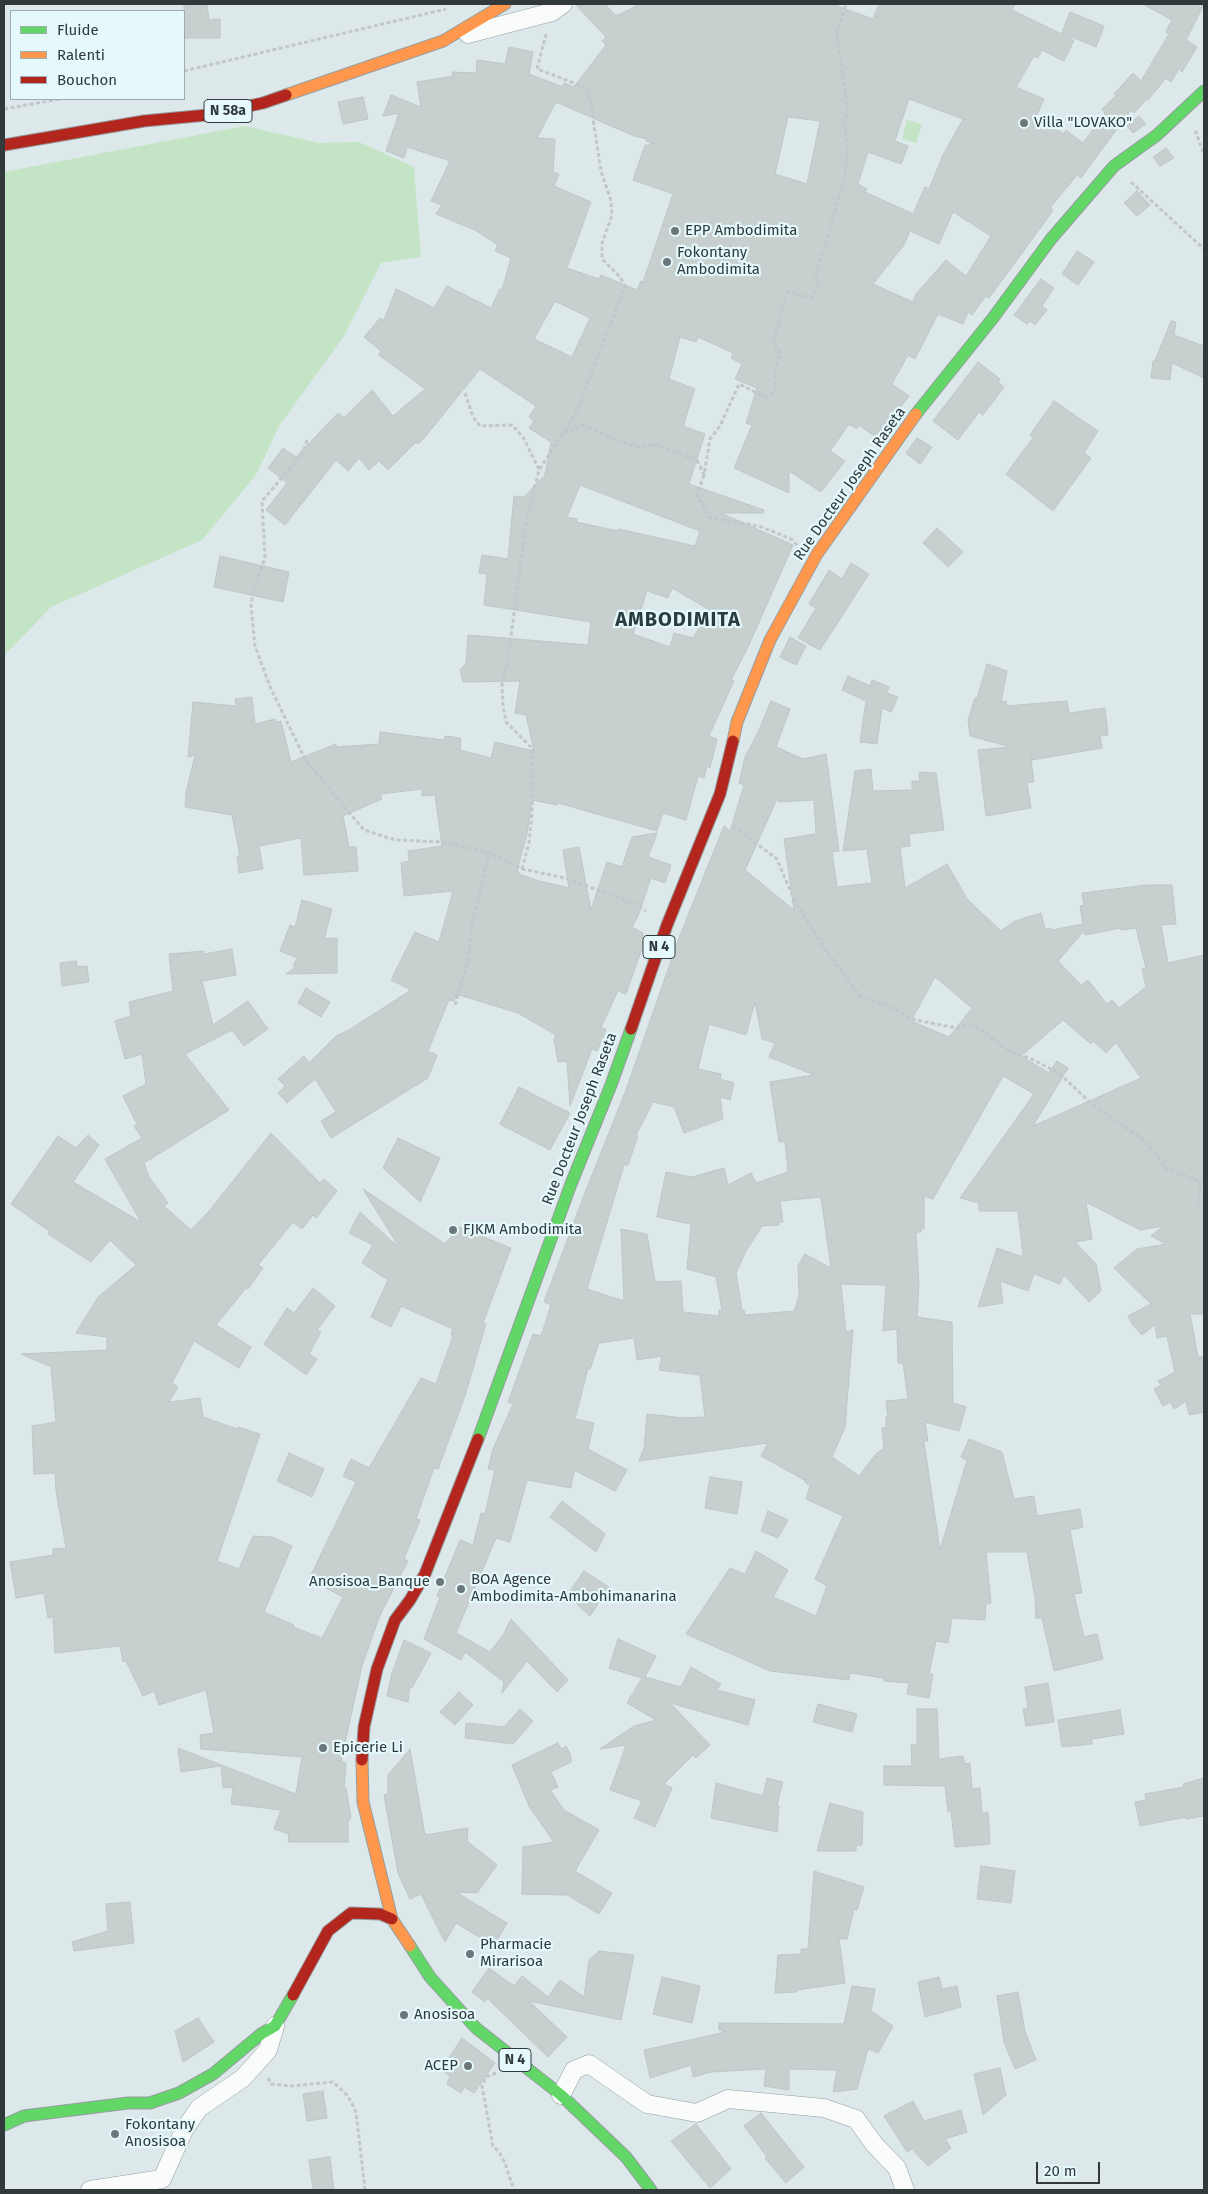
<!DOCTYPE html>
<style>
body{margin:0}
#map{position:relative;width:1208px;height:2194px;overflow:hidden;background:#dde8ea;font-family:"Fira Sans",sans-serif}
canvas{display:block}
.frame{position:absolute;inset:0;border:5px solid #31393a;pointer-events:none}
.legend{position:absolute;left:10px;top:10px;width:175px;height:90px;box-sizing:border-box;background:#e5f9fc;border:1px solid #9dacae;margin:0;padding:6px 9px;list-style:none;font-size:15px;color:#31393a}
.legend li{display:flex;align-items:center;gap:10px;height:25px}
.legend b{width:25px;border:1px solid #9dacae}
.scale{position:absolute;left:1036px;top:2162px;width:64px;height:22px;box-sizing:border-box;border:2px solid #31393a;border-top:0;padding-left:6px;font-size:15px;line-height:18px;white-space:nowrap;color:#31393a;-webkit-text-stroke:4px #e5f9fc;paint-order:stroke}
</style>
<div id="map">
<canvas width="1208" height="2194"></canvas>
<div class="frame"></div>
<ul class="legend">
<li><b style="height:6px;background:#63d668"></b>Fluide</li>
<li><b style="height:6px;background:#ff974d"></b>Ralenti</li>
<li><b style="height:6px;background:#b3261e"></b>Bouchon</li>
</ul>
<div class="scale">20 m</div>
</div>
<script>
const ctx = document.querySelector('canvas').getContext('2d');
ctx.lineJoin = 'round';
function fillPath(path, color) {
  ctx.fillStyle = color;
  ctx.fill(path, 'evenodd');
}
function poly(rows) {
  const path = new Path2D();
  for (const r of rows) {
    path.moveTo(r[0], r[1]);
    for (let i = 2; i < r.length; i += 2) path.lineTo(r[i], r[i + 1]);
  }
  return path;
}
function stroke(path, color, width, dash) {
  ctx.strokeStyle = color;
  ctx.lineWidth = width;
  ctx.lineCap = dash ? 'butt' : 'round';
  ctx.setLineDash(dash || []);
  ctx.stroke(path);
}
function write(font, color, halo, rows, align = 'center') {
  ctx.font = font + ' "Fira Sans",sans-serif';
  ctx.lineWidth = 4.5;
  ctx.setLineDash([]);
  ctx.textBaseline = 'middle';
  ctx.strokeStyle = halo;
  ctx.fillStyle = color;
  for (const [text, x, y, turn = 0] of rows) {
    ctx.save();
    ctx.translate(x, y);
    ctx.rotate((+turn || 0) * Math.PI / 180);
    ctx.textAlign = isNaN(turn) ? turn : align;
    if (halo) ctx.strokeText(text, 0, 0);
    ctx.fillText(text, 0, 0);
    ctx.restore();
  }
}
fillPath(poly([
 [907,120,922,124,916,143,902,139],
 [245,126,319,143,359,142,414,167,421,257,381,263,344,336,279,426,256,475,202,540,51,607,4,656,4,172]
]), '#c3e4c5');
const building = poly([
 [184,4,207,4,209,20,220,19,220,38,184,38,184,4],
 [575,4,605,4,616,16,640,4,832,4,873,19,879,4,1015,4,1012,10,1074,40,1064,61,1042,50,1038,58,1034,56,1016,87,1044,99,1035,119,1064,134,1066,130,1083,143,1105,113,1102,109,1116,95,1114,94,1133,73,1141,81,1169,34,1166,32,1172,20,1143,4,1204,4,1186,40,1197,47,1182,72,1179,69,1171,82,1166,78,1148,100,1147,99,1134,113,1131,110,1081,178,1077,175,1050,208,1053,210,1047,219,989,298,986,296,972,315,968,312,963,324,938,314,915,359,908,355,892,384,909,396,877,438,859,425,857,429,849,424,830,451,845,461,821,492,789,471,789,493,734,468,752,425,746,423,757,388,735,379,742,364,731,358,733,353,698,337,696,342,680,337,669,379,695,389,683,426,705,434,689,484,764,510,763,513,721,513,793,545,749,645,731,680,734,681,709,736,717,739,710,768,707,766,704,778,698,776,686,820,663,813,657,831,558,803,557,805,532,800,527,834,517,871,519,872,519,874,539,881,569,888,563,850,579,847,591,910,607,862,622,867,632,837,657,833,648,857,671,865,665,883,651,878,638,916,632,927,643,933,642,935,646,937,626,994,618,991,601,1027,606,1030,597,1051,592,1049,570,1106,567,1061,558,1062,554,1039,556,1035,518,1013,456,994,454,1001,449,1000,428,1051,437,1055,428,1078,331,1138,321,1121,336,1112,315,1079,287,1103,278,1093,285,1086,278,1079,304,1056,309,1063,336,1036,349,1030,411,990,391,980,415,932,439,942,453,891,404,896,401,863,409,861,408,851,442,846,435,795,422,796,422,789,380,794,382,799,343,816,349,847,356,847,358,871,304,875,301,838,259,846,263,869,239,873,237,856,240,856,232,815,185,807,186,793,195,755,188,757,193,702,236,706,235,699,252,697,255,724,275,719,276,722,281,721,291,762,336,744,336,747,379,744,380,732,444,740,445,736,461,738,460,750,491,758,495,742,534,751,526,715,515,713,520,681,463,682,460,670,466,663,468,635,588,645,591,622,484,605,487,574,479,573,482,555,508,559,514,496,524,497,545,475,551,442,529,428,534,421,529,417,536,406,480,369,425,437,418,444,416,442,388,470,379,461,369,470,359,458,348,471,336,460,285,525,266,510,287,483,268,468,283,448,296,457,338,413,344,418,372,390,393,416,425,389,379,355,381,351,364,337,380,318,384,320,396,289,434,308,447,286,491,308,500,289,502,290,511,258,495,251,498,245,475,230,436,214,442,205,431,201,450,161,407,147,404,158,386,151,399,113,383,116,391,95,421,107,417,82,453,76,452,72,476,73,477,60,505,64,509,47,533,52,529,74,563,87,564,83,574,87,606,45,602,41,606,37,575,4],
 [909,99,963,119,943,155,929,189,925,187,913,214,865,192,867,189,858,184,868,152,901,164,908,146,895,141,909,99],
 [556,102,634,136,647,139,646,141,655,145,645,145,633,180,673,194,643,282,641,281,637,290,601,275,599,279,567,268,591,202,554,186,559,174,553,172,555,139,537,138,556,102],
 [788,117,820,121,807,184,775,174,788,117],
 [953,212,991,236,966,276,946,260,916,294,913,302,873,284,904,245,910,231,939,244,953,212],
 [555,301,590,318,572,357,534,339,555,301],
 [580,485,700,531,695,546,618,529,618,531,576,522,577,519,567,517,580,485],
 [672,588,710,610,693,638,674,633,670,647,633,634,647,591,668,598,672,588],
 [1070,12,1104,26,1096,47,1062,33,1070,12],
 [363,97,368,119,343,124,338,102,363,97],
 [1139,116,1146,124,1133,133,1127,126,1139,116],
 [1166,148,1174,158,1160,166,1153,157,1166,148],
 [1137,191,1150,205,1137,216,1124,203,1137,191],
 [1077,251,1094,262,1078,285,1062,274,1077,251],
 [1041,279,1054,288,1042,306,1047,310,1035,325,1030,321,1027,324,1014,315,1041,279],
 [1171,321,1176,322,1174,335,1204,346,1204,378,1172,363,1170,380,1151,378,1153,361,1155,361,1171,321],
 [978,362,1000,379,998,382,1004,387,983,415,979,412,958,440,933,421,978,362],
 [1054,401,1098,431,1084,453,1091,458,1053,511,1006,474,1033,438,1030,435,1054,401],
 [917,438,932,447,920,464,906,453,917,438],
 [937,528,963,552,948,567,923,543,937,528],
 [220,556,289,572,283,602,214,587,220,556],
 [851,563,869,574,820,650,798,638,816,608,809,604,829,570,842,579,851,563],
 [790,637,806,646,796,665,780,657,790,637],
 [987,664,1007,671,1001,702,1006,701,1006,706,1067,701,1069,713,1105,708,1108,735,1100,736,1102,748,1031,760,1032,753,1030,752,1034,782,1027,783,1031,808,986,816,978,750,1011,747,970,736,968,720,975,698,977,699,987,664],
 [848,676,870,686,872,680,889,687,887,693,898,697,891,712,882,708,877,744,860,742,866,701,842,690,848,676],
 [771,701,790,709,776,747,803,759,826,754,839,851,832,852,837,887,872,883,867,849,843,851,855,771,871,769,873,791,912,790,912,781,920,781,919,772,936,773,944,830,909,834,910,846,900,847,905,888,947,864,968,900,1001,931,1015,921,1041,913,1045,929,1051,928,1052,930,1083,924,1080,906,1084,905,1082,893,1147,885,1172,885,1176,924,1161,925,1168,963,1204,955,1204,1314,1190,1314,1198,1357,1204,1357,1204,1412,1189,1415,1186,1401,1174,1409,1170,1402,1163,1406,1154,1389,1161,1385,1158,1381,1175,1372,1167,1336,1157,1338,1155,1325,1142,1335,1132,1324,1128,1316,1151,1304,1114,1268,1137,1249,1166,1244,1151,1236,1163,1226,1140,1230,1086,1202,1092,1239,1075,1242,1096,1264,1101,1291,1089,1302,1064,1275,1060,1284,1034,1274,1028,1291,1000,1281,1003,1303,978,1307,997,1248,1023,1257,1018,1211,979,1211,979,1203,960,1198,1034,1094,1003,1076,933,1199,924,1196,924,1229,921,1229,921,1232,916,1232,919,1283,917,1317,952,1322,953,1403,966,1407,959,1431,925,1422,928,1442,925,1440,924,1442,940,1550,967,1460,961,1457,969,1439,1002,1452,1014,1499,1034,1496,1037,1516,1080,1509,1083,1527,1070,1530,1082,1593,1074,1594,1084,1637,1097,1634,1103,1659,1054,1671,1042,1618,1036,1618,1035,1598,1027,1552,986,1552,991,1603,986,1604,985,1620,952,1618,948,1643,936,1641,929,1674,933,1674,929,1698,907,1694,909,1683,884,1681,884,1678,850,1673,849,1680,770,1671,686,1634,730,1568,745,1574,756,1551,788,1570,773,1597,816,1616,827,1586,815,1579,843,1516,806,1499,810,1486,805,1482,806,1481,761,1456,768,1443,639,1461,644,1448,647,1414,685,1418,705,1417,700,1375,659,1370,662,1356,637,1360,634,1338,599,1343,590,1369,588,1368,575,1419,594,1423,588,1449,627,1470,615,1491,574,1470,571,1488,527,1480,510,1542,496,1538,456,1633,490,1652,503,1635,511,1619,568,1680,557,1692,527,1661,502,1693,504,1682,465,1652,461,1660,424,1639,440,1597,437,1596,460,1540,473,1545,481,1513,485,1514,495,1470,488,1469,493,1449,513,1404,508,1402,533,1334,541,1336,551,1305,544,1302,586,1190,626,1090,679,938,724,826,730,831,744,785,739,783,745,757,759,730,771,701],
 [778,797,779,802,814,800,816,834,784,839,794,910,745,870,778,797],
 [1121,928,1121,930,1136,928,1146,968,1142,969,1146,987,1119,1008,1112,1000,1107,1004,1088,980,1081,985,1058,961,1084,931,1085,935,1121,928],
 [935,977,972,1008,949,1037,911,1021,935,977],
 [755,1002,762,1039,775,1043,769,1057,814,1075,770,1082,779,1142,785,1141,788,1172,756,1183,751,1173,728,1185,724,1168,692,1177,666,1172,657,1217,691,1224,687,1269,716,1277,722,1310,719,1310,719,1316,683,1312,681,1281,655,1282,647,1234,621,1229,624,1301,587,1289,624,1165,628,1165,638,1136,636,1135,653,1102,674,1107,684,1133,723,1119,720,1097,730,1100,734,1083,720,1079,721,1074,698,1069,709,1024,746,1035,755,1002],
 [1063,1020,1091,1044,1093,1041,1106,1053,1116,1043,1141,1078,1033,1126,1068,1068,1057,1061,1049,1073,1021,1056,1063,1020],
 [821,1197,831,1268,805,1254,798,1266,799,1296,794,1311,745,1315,744,1310,742,1310,736,1273,746,1251,762,1226,779,1225,779,1222,783,1222,780,1201,821,1197],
 [841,1284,886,1285,883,1331,897,1329,898,1363,903,1363,908,1399,886,1401,888,1417,886,1417,886,1428,882,1428,884,1448,876,1454,859,1476,832,1457,845,1427,853,1330,846,1332,841,1284],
 [302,900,332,909,324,939,337,938,337,973,286,974,297,966,293,966,297,958,280,951,290,925,295,927,302,900],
 [232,949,236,975,202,981,213,1025,248,1001,268,1029,244,1046,232,1030,185,1054,229,1110,144,1163,149,1177,168,1203,164,1206,191,1230,210,1210,271,1133,320,1183,324,1179,337,1191,316,1218,313,1215,302,1229,293,1222,258,1265,263,1268,248,1289,246,1288,216,1325,251,1347,239,1368,194,1341,172,1383,178,1387,169,1402,200,1398,203,1417,237,1429,238,1427,260,1434,217,1561,239,1569,253,1536,272,1537,292,1546,264,1612,294,1625,293,1627,322,1638,343,1597,309,1579,356,1482,343,1476,351,1459,369,1468,421,1378,436,1384,453,1336,451,1335,453,1329,401,1306,391,1327,371,1317,388,1280,362,1263,373,1245,349,1233,360,1212,396,1245,397,1244,363,1189,445,1244,459,1227,511,1248,483,1323,486,1324,465,1396,438,1469,434,1468,416,1519,420,1520,404,1559,408,1561,380,1615,362,1666,341,1761,346,1763,344,1788,346,1788,351,1818,348,1821,348,1842,288,1842,289,1834,274,1829,281,1810,231,1804,233,1787,223,1788,221,1766,181,1772,178,1748,296,1794,302,1757,201,1749,200,1735,214,1733,206,1690,159,1705,154,1691,143,1696,126,1661,123,1662,120,1646,55,1653,53,1617,48,1618,44,1593,16,1598,10,1562,53,1555,53,1549,66,1548,56,1491,55,1473,34,1474,32,1426,56,1422,51,1367,21,1354,107,1350,107,1337,76,1333,98,1297,136,1265,110,1240,91,1262,48,1234,49,1231,11,1204,58,1136,76,1148,88,1135,99,1145,73,1182,141,1222,105,1159,142,1138,134,1126,137,1124,123,1096,146,1084,142,1054,125,1059,115,1021,131,1016,129,1002,173,991,169,954,204,951,204,954,232,949],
 [76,961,77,967,87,966,89,982,62,986,60,963,76,961],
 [306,988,330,1002,321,1017,298,1003,306,988],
 [519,1087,570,1113,550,1150,500,1124,519,1087],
 [398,1138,440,1158,420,1202,383,1168,398,1138],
 [313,1288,335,1306,317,1330,321,1332,309,1354,317,1359,306,1375,264,1344,287,1308,294,1313,313,1288],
 [289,1453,324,1469,312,1497,277,1481,289,1453],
 [710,1477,742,1482,737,1514,705,1508,710,1477],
 [562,1501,605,1534,596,1552,550,1517,562,1501],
 [768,1511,788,1520,778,1538,761,1531,768,1511],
 [584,1571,609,1587,590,1616,567,1595,584,1571],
 [618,1639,656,1656,645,1677,681,1687,691,1667,721,1684,717,1690,755,1700,748,1725,670,1703,710,1745,696,1758,693,1755,664,1784,672,1788,655,1827,634,1818,642,1801,610,1790,626,1745,600,1749,634,1726,656,1720,627,1703,642,1678,609,1668,618,1639],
 [404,1640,431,1653,412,1688,410,1686,408,1702,387,1696,392,1673,404,1640],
 [1048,1683,1054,1722,1026,1726,1023,1709,1028,1708,1025,1687,1048,1683],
 [459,1692,473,1705,455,1725,440,1712,459,1692],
 [818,1704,857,1714,852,1732,813,1722,818,1704],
 [520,1709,533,1721,513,1744,465,1738,466,1723,504,1727,520,1709],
 [917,1709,937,1709,939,1759,963,1756,965,1764,970,1763,972,1789,980,1788,982,1813,988,1812,990,1844,955,1847,951,1811,948,1812,945,1786,884,1785,884,1766,912,1766,911,1745,917,1745,917,1709],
 [1120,1710,1124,1734,1092,1739,1092,1744,1062,1747,1058,1720,1120,1710],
 [558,1743,561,1749,566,1746,571,1755,571,1762,551,1772,558,1787,550,1790,564,1810,599,1830,575,1871,612,1893,599,1914,567,1895,522,1894,523,1847,554,1842,530,1808,512,1765,558,1743],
 [410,1749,425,1835,468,1828,467,1841,497,1865,477,1893,456,1892,507,1923,494,1946,456,1923,445,1942,421,1894,410,1899,398,1873,384,1795,388,1794,388,1775,410,1749],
 [767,1778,783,1782,777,1805,779,1806,777,1832,711,1818,716,1783,763,1796,767,1778],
 [1204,1778,1204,1816,1186,1819,1186,1817,1140,1826,1135,1802,1146,1800,1145,1794,1184,1787,1183,1784,1204,1778],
 [830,1803,863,1812,862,1845,856,1846,856,1851,817,1851,830,1803],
 [981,1866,1015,1871,1011,1903,977,1899,981,1866],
 [814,1871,864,1887,857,1910,854,1909,847,1939,839,1939,845,1983,797,1990,797,1992,775,1993,778,1955,801,1954,801,1949,808,1949,814,1871],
 [130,1902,134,1943,74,1951,72,1942,108,1931,106,1904,130,1902],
 [599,1951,634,1955,621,2020,529,2001,567,2037,548,2057,487,1998,485,2002,472,1992,489,1968,514,1986,522,1976,548,1997,560,1980,584,1997,589,1960,599,1951],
 [662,1977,700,1986,692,2023,653,2014,662,1977],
 [939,1977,942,1989,957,1986,961,2007,925,2017,918,1982,939,1977],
 [852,1986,875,1989,871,2011,893,2026,878,2053,868,2049,857,2089,833,2092,837,2070,789,2069,789,2090,764,2086,766,2069,711,2072,693,2077,691,2065,650,2078,644,2050,726,2032,719,2030,719,2023,844,2024,852,1986],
 [1018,1992,1025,2031,1036,2060,1015,2069,1004,2042,997,1996,1018,1992],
 [198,2018,214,2042,183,2062,175,2031,198,2018],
 [462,2038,495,2063,474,2093,464,2087,461,2093,447,2084,450,2076,441,2070,462,2038],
 [1000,2068,1006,2095,983,2115,974,2074,1000,2068],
 [323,2091,327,2118,307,2121,303,2094,323,2091],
 [913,2101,924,2121,961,2110,967,2132,945,2139,951,2148,928,2166,912,2149,907,2152,884,2116,913,2101],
 [761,2113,804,2167,786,2183,765,2158,767,2157,744,2126,761,2113],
 [696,2124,731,2169,710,2188,671,2141,696,2124],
 [330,2157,334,2190,313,2190,309,2160,330,2157]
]);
fillPath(building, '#c7d0cf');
stroke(building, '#bec6c6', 1);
const street = poly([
 [468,34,552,12,563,4],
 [561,2095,574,2070,589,2064,647,2104,697,2113,728,2099,824,2108,856,2119,874,2144,897,2168,905,2190],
 [90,2190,162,2179,184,2130,199,2108,243,2078,268,2050,275,2026]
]);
const fast = poly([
 [916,414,993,318,1051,239,1114,166,1157,135,1204,91],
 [478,1439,571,1184,611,1085,631,1029],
 [410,1946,430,1977,476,2028,561,2095,626,2157,651,2190],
 [4,2125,24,2116,128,2103,150,2103,179,2093,213,2074,261,2034,275,2026,293,1995]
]);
const slow = poly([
 [286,95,443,41,505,4],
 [733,741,737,722,770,640,817,554,916,414],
 [362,1760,363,1802,392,1919,410,1946]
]);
const jam = poly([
 [4,145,144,121,207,115,263,103,286,95],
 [631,1029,667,925,720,794,733,741],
 [362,1760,364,1727,377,1669,395,1620,410,1600,425,1574,478,1439],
 [293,1995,328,1931,351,1913,380,1914,392,1919]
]);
stroke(street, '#959d9f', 19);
stroke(fast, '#959d9f', 13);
stroke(slow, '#959d9f', 13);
stroke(jam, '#959d9f', 13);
stroke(poly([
 [184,71,446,9],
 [4,109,60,99],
 [1194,132,1196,132,1204,155],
 [1131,182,1204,249],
 [465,393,473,417,480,426,512,425,523,437,539,469],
 [564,431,570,432,582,425,619,441,643,448,653,444,697,460,704,475,710,439,720,426,739,384,765,397,775,392,775,372,780,350,773,345,787,292,812,298,818,284,816,273,828,237,846,170,847,143,844,118,848,113,837,33,846,4],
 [307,440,303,453,262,501,265,558,253,592,251,605,255,646,271,689,306,761,364,830,395,840,444,842,489,853,522,869,565,878,636,904,646,911],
 [704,475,697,495,710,518,759,526,791,539,797,545],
 [733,826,777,859,795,902,827,952,859,995,895,1009,910,1019,957,1028,969,1024,981,1029,1007,1050,1034,1060,1060,1074,1093,1105,1142,1139,1158,1155,1165,1168,1201,1182,1198,1204],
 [522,869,529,843,532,813,533,749,506,722,503,706,502,685,508,659,526,522,539,470,576,413,625,286,620,277,602,259,602,243,612,215,611,201,601,171,590,99,587,88,537,69,546,34],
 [455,1005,469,956,471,929,489,853],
 [496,2073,486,2077,482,2086,493,2146,499,2152,505,2163,514,2190],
 [268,2078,271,2084,291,2086,333,2082,348,2096,356,2112,365,2190]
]), '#c2c7c9', 3, [4, 2.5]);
stroke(street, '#fafcfc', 18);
stroke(fast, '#63d668', 11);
stroke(slow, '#ff974d', 11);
stroke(jam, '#b3261e', 11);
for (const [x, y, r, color] of [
 [1024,123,5,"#6d7678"],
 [675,231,5,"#6d7678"],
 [667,262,5,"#6d7678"],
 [453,1230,5,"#6d7678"],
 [440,1582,5,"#6d7678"],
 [461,1589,5,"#6d7678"],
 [323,1748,5,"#6d7678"],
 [470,1954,5,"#6d7678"],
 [404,2015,5,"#6d7678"],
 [468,2066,5,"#6d7678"],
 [115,2134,5,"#6d7678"]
]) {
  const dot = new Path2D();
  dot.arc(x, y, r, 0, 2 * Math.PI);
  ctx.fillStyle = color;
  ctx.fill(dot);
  stroke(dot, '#e5f9fc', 2);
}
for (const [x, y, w] of [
 [228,111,48],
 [659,947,32],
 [515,2060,32]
]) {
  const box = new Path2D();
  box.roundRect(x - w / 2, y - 11.5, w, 23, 4);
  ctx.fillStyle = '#e5f9fc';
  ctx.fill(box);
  stroke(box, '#31393a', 1);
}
write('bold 14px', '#31393a', null, [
 ["N 58a",228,111],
 ["N 4",659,947],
 ["N 4",515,2060]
]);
write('15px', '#31393a', '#e5f9fc', [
 ["Villa \"LOVAKO\"",1034,123],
 ["EPP Ambodimita",685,231],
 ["Fokontany",677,253],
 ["Ambodimita",677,270],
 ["FJKM Ambodimita",463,1230],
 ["BOA Agence",471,1580],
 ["Ambodimita-Ambohimanarina",471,1597],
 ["Anosisoa_Banque",430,1582,"right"],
 ["Epicerie Li",333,1748],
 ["Pharmacie",480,1945],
 ["Mirarisoa",480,1962],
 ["Anosisoa",414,2015],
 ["ACEP",458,2066,"right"],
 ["Fokontany",125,2125],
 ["Anosisoa",125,2142]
], 'left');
write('15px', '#31393a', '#e5f9fc', [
 ["Rue Docteur Joseph Raseta",850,484,-55],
 ["Rue Docteur Joseph Raseta",580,1119,-69]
]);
ctx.letterSpacing = '1px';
write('bold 20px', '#2c3c3e', '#e5f9fc', [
 ["AMBODIMITA",678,620]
]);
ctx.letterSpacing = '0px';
</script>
